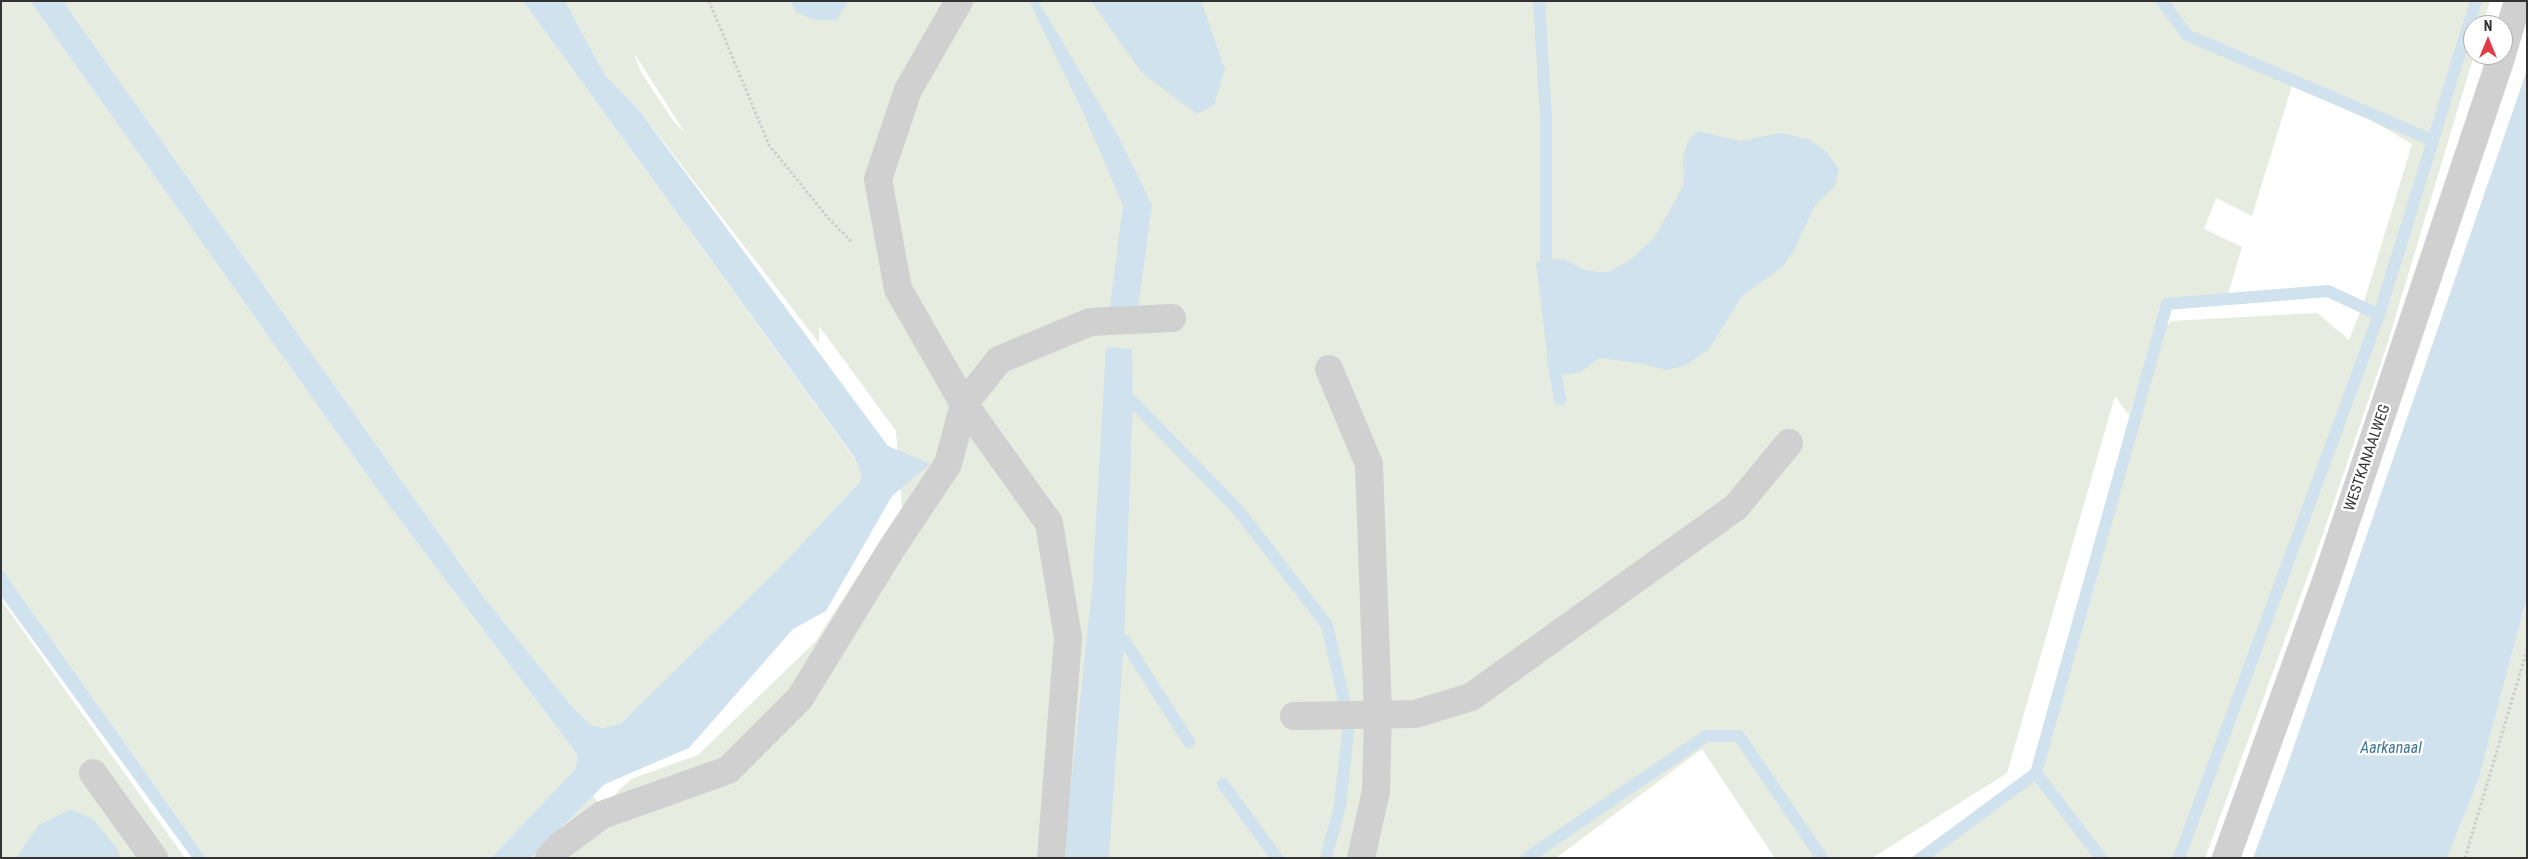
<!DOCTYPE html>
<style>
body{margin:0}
#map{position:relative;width:2528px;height:859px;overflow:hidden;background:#fff;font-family:"Roboto Condensed",sans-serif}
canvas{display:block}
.frame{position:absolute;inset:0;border:2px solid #333;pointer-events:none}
.north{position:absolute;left:2463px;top:15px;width:50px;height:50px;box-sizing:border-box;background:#fff;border:1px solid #adadad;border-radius:50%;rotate:0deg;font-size:14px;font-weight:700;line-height:20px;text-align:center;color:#333}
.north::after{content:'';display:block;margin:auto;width:18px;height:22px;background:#e63946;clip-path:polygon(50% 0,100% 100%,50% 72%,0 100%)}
</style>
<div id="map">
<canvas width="2528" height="859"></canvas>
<div class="frame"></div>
<div class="north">N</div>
</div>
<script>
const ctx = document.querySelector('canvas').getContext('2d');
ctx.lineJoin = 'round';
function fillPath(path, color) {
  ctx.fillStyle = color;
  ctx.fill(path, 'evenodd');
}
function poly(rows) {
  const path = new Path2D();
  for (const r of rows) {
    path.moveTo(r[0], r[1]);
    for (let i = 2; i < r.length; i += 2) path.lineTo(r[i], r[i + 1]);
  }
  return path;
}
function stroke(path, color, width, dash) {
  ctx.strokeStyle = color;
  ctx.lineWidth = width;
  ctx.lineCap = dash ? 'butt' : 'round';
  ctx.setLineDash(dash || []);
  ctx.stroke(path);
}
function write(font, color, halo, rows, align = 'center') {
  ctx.font = font + ' "Roboto Condensed",sans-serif';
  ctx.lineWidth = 5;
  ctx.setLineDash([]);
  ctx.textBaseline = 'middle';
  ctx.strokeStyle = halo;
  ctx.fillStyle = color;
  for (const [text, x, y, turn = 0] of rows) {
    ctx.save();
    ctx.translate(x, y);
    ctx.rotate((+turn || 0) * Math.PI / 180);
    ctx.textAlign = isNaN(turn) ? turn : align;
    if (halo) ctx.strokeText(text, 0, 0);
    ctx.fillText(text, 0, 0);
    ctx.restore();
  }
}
fillPath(poly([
 [1,1,30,1,382,496,577,754,576,768,491,858,206,858,1,568],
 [63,1,523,1,854,458,861,474,860,482,777,570,621,723,603,728,591,725,569,703,483,596],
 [565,1,2490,1,2483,25,2473,25,2474,55,2387,345,2322,537,2205,858,1910,858,2036,775,2040,796,2037,773,2166,327,2171,321,2317,313,2349,340,2364,302,2412,144,2295,76,2252,216,2216,198,2204,229,2242,247,2227,298,2166,303,2129,415,2115,396,2007,773,1872,858,1775,858,1702,749,1556,858,532,858,593,796,602,807,631,779,698,755,815,642,902,508,896,431,819,326,819,343,639,110,605,75],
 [635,56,636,56,685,133,674,122,641,72],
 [2527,597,2527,858,2447,858,2479,778],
 [1,600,185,858,1,858]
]), '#e6ecdf');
fillPath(poly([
 [30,1,63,1,483,596,569,703,591,725,603,728,621,723,777,570,860,482,861,474,854,457,523,1,565,1,605,75,639,110,888,446,930,464,892,496,826,611,793,629,689,748,605,784,531,858,491,858,576,768,577,754,382,496],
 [791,1,848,1,837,20,815,20,796,12],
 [1029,1,1038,1,1116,132,1152,205,1137,315,1109,314,1123,205,1083,112],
 [1091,1,1201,1,1225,69,1214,105,1197,114,1142,73],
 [2527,70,2527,597,2479,778,2447,858,2253,858,2285,772],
 [1698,131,1740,141,1781,133,1810,140,1826,151,1839,169,1835,186,1815,205,1793,252,1782,267,1742,296,1709,349,1686,365,1666,370,1638,363,1599,358,1581,372,1550,377,1536,263,1546,259,1564,259,1585,270,1606,273,1629,261,1655,237,1684,184,1683,159,1688,140],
 [1106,347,1132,349,1133,402,1124,640,1109,858,1065,858,1068,812,1092,590],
 [1,568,206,858,192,858,1,596],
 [71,809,94,820,116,847,121,858,16,858,39,825]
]), '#cfe2ee');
stroke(poly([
 [1539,1,1546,118,1546,276],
 [2162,1,2187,35,2432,140],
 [2379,315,2476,1],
 [1553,360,1560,399],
 [1133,402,1238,510,1327,625,1349,722,1340,806,1326,858],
 [1124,640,1189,742],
 [2036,773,2101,858],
 [1223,784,1277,858],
 [1527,858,1706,736,1739,736,1822,858],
 [1921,858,2036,773,2167,304,2328,291,2379,315,2179,858]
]), '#cfe2ee', 12);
stroke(poly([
 [709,1,769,145,828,218,852,242],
 [2465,858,2527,650]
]), '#cdcdcd', 3, [2.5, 2.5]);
stroke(poly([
 [959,1,908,90,878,179,898,289,964,404,1049,523,1068,637,1051,858],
 [2503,51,2518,1],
 [1329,369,1369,464,1378,715,1376,791,1361,858],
 [1294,716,1415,714,1471,697,1736,507,1789,443],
 [93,773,154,858],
 [549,858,560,846,602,815,728,770,800,698,892,548,948,464,964,404,999,360,1090,322,1172,318],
 [2226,858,2327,578,2502,55]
]), '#d0d0d0', 28);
write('15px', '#333', '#fff', [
 ["WESTKANAALWEG",2368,458,-71]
]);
write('italic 16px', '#3f7597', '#fff', [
 ["Aarkanaal",2391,749]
]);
</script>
